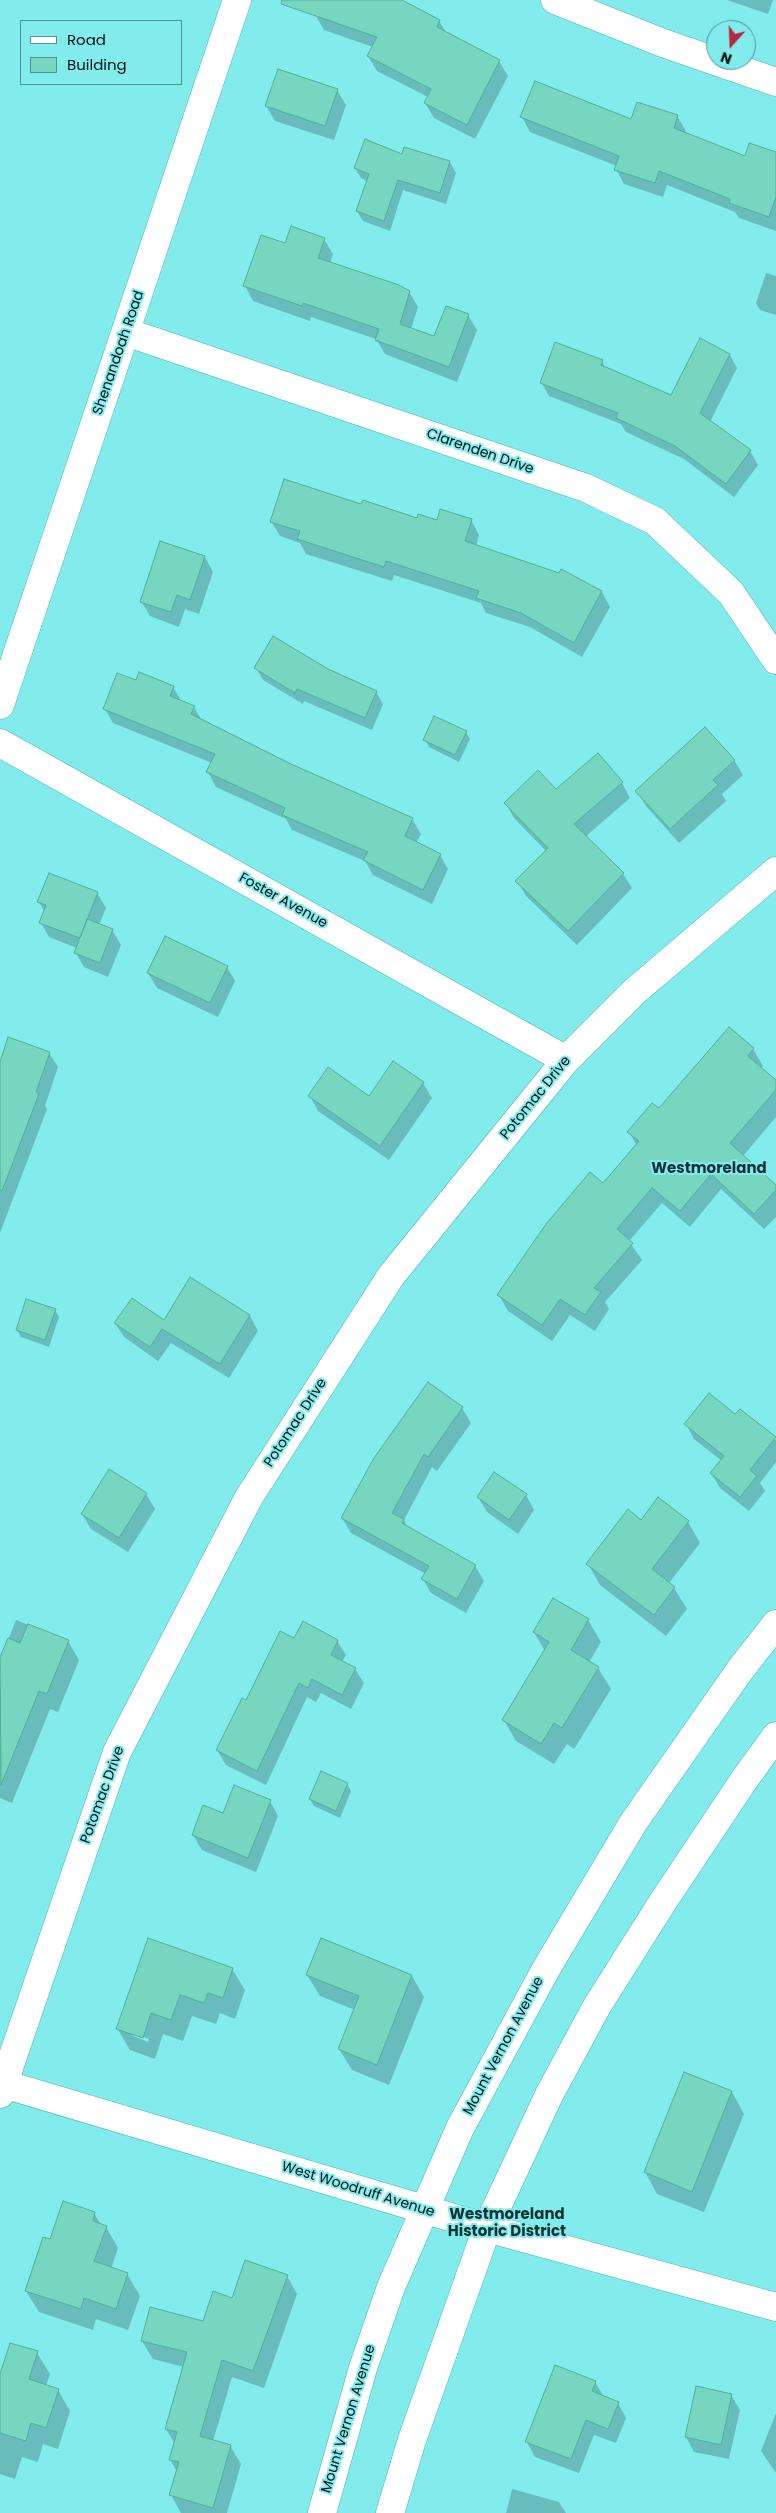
<!DOCTYPE html>
<style>
body{margin:0}
#map{position:relative;width:776px;height:2513px;overflow:hidden;background:#82ebec;font-family:Poppins,sans-serif}
canvas{display:block}
.legend{position:absolute;left:20px;top:20px;width:162px;height:65px;box-sizing:border-box;background:#82ebec;border:1px solid #4e9495;margin:0;padding:6px 9px;list-style:none;font-size:15px;color:#001213}
.legend li{display:flex;align-items:center;gap:10px;height:25px}
.legend b{width:25px;border:1px solid #4e9495}
.north{position:absolute;left:706px;top:20px;width:50px;height:50px;box-sizing:border-box;background:#82ebec;border:1px solid #4e9495;border-radius:50%;rotate:200deg;font-size:14px;font-weight:700;line-height:20px;text-align:center;color:#001213}
.north::after{content:'';display:block;margin:auto;width:18px;height:22px;background:#b72542;clip-path:polygon(50% 0,100% 100%,50% 72%,0 100%)}
</style>
<div id="map">
<canvas width="776" height="2513"></canvas>
<ul class="legend">
<li><b style="height:6px;background:#fff"></b>Road</li>
<li><b style="height:14px;background:#76d6bf"></b>Building</li>
</ul>
<div class="north">N</div>
</div>
<script>
const ctx = document.querySelector('canvas').getContext('2d');
ctx.lineJoin = 'round';
function fillPath(path, color) {
  ctx.fillStyle = color;
  ctx.fill(path, 'evenodd');
}
function poly(rows) {
  const path = new Path2D();
  for (const r of rows) {
    path.moveTo(r[0], r[1]);
    for (let i = 2; i < r.length; i += 2) path.lineTo(r[i], r[i + 1]);
  }
  return path;
}
function stroke(path, color, width, dash) {
  ctx.strokeStyle = color;
  ctx.lineWidth = width;
  ctx.lineCap = dash ? 'butt' : 'round';
  ctx.setLineDash(dash || []);
  ctx.stroke(path);
}
function write(font, color, halo, rows, align = 'center') {
  ctx.font = font + ' Poppins,sans-serif';
  ctx.lineWidth = 4;
  ctx.setLineDash([]);
  ctx.textBaseline = 'middle';
  ctx.strokeStyle = halo;
  ctx.fillStyle = color;
  for (const [text, x, y, turn = 0] of rows) {
    ctx.save();
    ctx.translate(x, y);
    ctx.rotate((+turn || 0) * Math.PI / 180);
    ctx.textAlign = isNaN(turn) ? turn : align;
    if (halo) ctx.strokeText(text, 0, 0);
    ctx.fillText(text, 0, 0);
    ctx.restore();
  }
}
fillPath(poly([
 [321,0,399,0,439,21,447,34,499,61,508,76,475,139,434,118,425,103,428,97,377,71,368,56,373,47,324,30,316,16],
 [727,0,773,0,768,14],
 [337,90,346,105,334,140,275,121,266,106],
 [677,116,686,131,685,134,745,158,776,153,776,231,739,218,735,212,667,185,663,197,624,184,616,169,617,166,530,132,522,117,632,121],
 [403,156,450,162,456,173,446,204,403,190,390,231,363,221,357,211,367,181,361,178,355,168],
 [324,239,333,254,330,263,409,292,418,307,411,329,435,338,468,315,477,330,457,382,385,354,376,339,311,317,310,321,253,301,245,286,286,244],
 [766,273,776,276,776,315,760,310,756,303],
 [730,355,737,368,710,422,750,451,758,465,734,497,684,459,626,432,621,424,549,396,541,382,602,361,606,369,671,397],
 [362,506,418,519,471,520,479,535,476,546,559,574,561,571,602,592,610,607,582,657,530,627,486,613,481,603,394,575,392,581,306,554,300,543,280,536,271,521],
 [205,557,213,572,199,614,185,609,179,627,150,616,141,601],
 [256,668,328,670,376,692,383,704,372,730,304,701,303,704,263,680],
 [136,682,173,687,182,702,194,707,202,721,290,765,412,819,421,834,416,843,440,855,448,869,432,904,373,875,365,861,292,830,286,819,216,787,208,772,212,763,113,723,105,709],
 [466,732,470,739,459,762,429,747,425,740],
 [734,760,743,775,722,794,726,801,679,843,646,806,637,791],
 [622,783,630,798,585,837,623,874,632,888,577,945,526,896,517,881,546,851,514,818,506,804,556,791],
 [97,893,106,908,99,925,112,930,121,945,108,977,84,967,76,953,77,948,49,937,41,923,45,912,39,902],
 [227,967,235,981,218,1017,157,988,148,973],
 [753,1049,763,1066,760,1068,776,1082,776,1117,743,1156,776,1187,776,1217,764,1229,721,1189,690,1227,662,1203,629,1241,642,1260,605,1302,609,1309,595,1331,570,1315,552,1341,508,1311,499,1295,603,1185,637,1146,629,1132],
 [49,1053,58,1067,45,1106,47,1109,0,1233,0,1065],
 [394,1063,423,1083,432,1098,389,1160,318,1111,310,1096,370,1097],
 [190,1279,250,1316,258,1331,229,1378,171,1343,158,1361,124,1337,115,1323,165,1322],
 [55,1310,59,1317,49,1347,21,1337,17,1330],
 [462,1408,471,1423,437,1471,432,1467,404,1520,408,1529,475,1566,484,1581,466,1613,431,1593,423,1579,426,1574,351,1533,342,1518],
 [736,1416,776,1440,776,1462,760,1483,765,1491,749,1511,720,1488,711,1473,722,1461,694,1439,686,1424],
 [110,1471,146,1494,155,1509,128,1552,91,1529,82,1514],
 [526,1495,534,1510,518,1534,487,1512,478,1497],
 [641,1521,688,1522,700,1543,669,1583,674,1588,687,1609,666,1636,600,1585,588,1564],
 [554,1600,588,1620,601,1642,589,1662,598,1668,611,1689,574,1749,567,1744,554,1764,516,1741,504,1720,545,1651,534,1632],
 [16,1620,68,1641,79,1660,58,1712,50,1709,12,1803,0,1798,0,1660],
 [294,1640,337,1641,346,1655,342,1662,355,1669,364,1683,351,1709,321,1693,316,1702,307,1697,266,1785,226,1765,217,1750,246,1702],
 [347,1784,351,1791,340,1818,314,1806,310,1799],
 [270,1801,278,1816,256,1872,202,1850,193,1835,224,1814],
 [149,1939,232,1969,245,1990,235,2019,220,2013,216,2024,192,2016,183,2041,163,2034,155,2059,130,2050,117,2028],
 [133,2033,149,2039,148,2042,133,2036],
 [307,1975,412,1976,424,1997,389,2085,352,2070,339,2049,355,2010,320,1996],
 [685,2074,732,2092,744,2114,704,2212,657,2194,645,2172],
 [94,2213,101,2225,106,2227,118,2248,111,2269,127,2274,140,2296,128,2330,96,2319,93,2330,39,2312,26,2291,51,2240],
 [287,2276,297,2294,264,2388,232,2377,213,2441,230,2446,241,2464,227,2513,181,2513,171,2495,177,2472,170,2459,175,2444,166,2429,184,2367,153,2359,142,2341,203,2323,233,2300],
 [37,2353,50,2374,46,2386,58,2390,70,2411,58,2449,43,2444,38,2462,22,2457,15,2479,0,2474,0,2378],
 [595,2382,604,2397,618,2403,626,2418,616,2443,594,2435,579,2473,535,2457,527,2442],
 [731,2395,740,2410,729,2459,694,2452,686,2437],
 [776,2413,776,2473,761,2451],
 [512,2489,559,2502,566,2513,506,2513]
]), '#0003');
const building = poly([
 [282,0,402,0,440,20,437,27,500,60,467,125,424,103,431,89,367,56,377,37,281,4,282,0],
 [278,69,338,89,325,126,265,106,278,69],
 [535,81,631,119,637,102,678,115,674,128,745,156,749,143,776,152,776,197,769,217,729,203,730,199,659,171,655,183,614,170,619,156,520,117,535,81],
 [365,139,402,154,404,147,450,161,440,193,398,180,384,221,356,211,369,174,354,168,365,139],
 [291,226,325,238,318,258,399,285,410,291,400,324,434,336,446,306,469,314,449,367,375,340,379,329,303,303,302,306,243,286,261,235,285,243,291,226],
 [700,338,730,354,700,413,751,450,726,484,675,446,616,418,618,413,540,383,555,342,603,360,601,365,671,395,700,338],
 [284,479,361,504,363,500,417,518,418,514,437,520,440,509,472,519,465,541,559,573,561,569,602,591,574,643,521,613,476,598,479,591,386,561,384,567,297,539,300,531,270,522,284,479],
 [160,541,205,556,190,600,177,595,171,612,140,602,160,541],
 [273,636,328,669,377,691,365,718,297,689,295,693,254,668,273,636],
 [139,672,174,686,170,696,195,706,191,714,291,764,413,818,405,836,441,854,423,890,363,860,368,852,282,815,285,808,206,772,215,754,103,709,117,673,136,680,139,672],
 [434,716,467,731,455,755,423,740,434,716],
 [705,727,735,760,713,780,718,785,670,829,635,791,705,727],
 [598,753,623,782,574,824,624,873,568,931,515,881,548,848,504,803,538,770,556,789,598,753],
 [49,873,98,892,80,938,39,923,46,905,37,902,49,873],
 [87,919,113,929,100,963,74,953,87,919],
 [165,936,228,966,210,1003,147,973,165,936],
 [729,1027,754,1048,748,1056,776,1080,776,1090,730,1143,776,1185,776,1190,754,1214,711,1174,680,1211,652,1188,617,1229,633,1243,594,1288,601,1292,585,1315,560,1299,542,1325,497,1295,546,1224,590,1172,603,1183,639,1141,627,1132,652,1103,659,1108,729,1027],
 [8,1037,50,1052,36,1092,39,1094,2,1191,0,1190,0,1062,8,1037],
 [393,1061,424,1082,380,1146,308,1096,328,1067,369,1096,393,1061],
 [190,1277,250,1315,220,1364,162,1329,150,1347,114,1323,132,1298,164,1320,190,1277],
 [26,1299,56,1309,45,1340,16,1330,26,1299],
 [428,1382,463,1407,428,1457,424,1454,392,1513,404,1519,402,1523,476,1565,457,1599,421,1579,429,1566,341,1518,374,1458,428,1382],
 [709,1393,735,1414,740,1409,776,1437,750,1470,757,1476,740,1497,710,1473,724,1456,684,1424,709,1393],
 [109,1469,147,1493,119,1538,81,1514,109,1469],
 [494,1472,527,1494,509,1520,477,1497,494,1472],
 [658,1497,689,1521,652,1569,675,1587,654,1615,586,1564,628,1509,641,1520,658,1497],
 [553,1598,589,1619,571,1650,599,1667,562,1728,554,1723,541,1744,502,1720,549,1642,533,1632,553,1598],
 [303,1621,338,1640,331,1655,356,1668,342,1695,312,1679,308,1688,299,1683,257,1771,216,1750,242,1698,246,1700,280,1631,294,1638,303,1621],
 [28,1624,69,1640,47,1694,39,1691,1,1785,0,1657,8,1638,20,1643,28,1624],
 [321,1771,348,1783,336,1811,309,1799,321,1771],
 [234,1785,271,1800,248,1858,192,1835,203,1805,223,1813,234,1785],
 [148,1938,233,1968,223,1998,208,1993,204,2003,180,1995,171,2020,151,2013,143,2038,116,2029,148,1938],
 [321,1938,412,1975,377,2065,338,2049,359,1996,306,1975,321,1938],
 [684,2072,732,2091,692,2192,644,2172,684,2072],
 [63,2201,95,2212,93,2221,107,2226,94,2261,128,2273,116,2309,84,2298,81,2309,25,2291,43,2237,50,2239,63,2201],
 [245,2260,288,2275,253,2371,222,2360,200,2436,231,2445,213,2508,169,2495,179,2462,169,2460,177,2432,165,2429,187,2352,141,2341,150,2307,203,2321,213,2291,232,2298,245,2260],
 [10,2343,38,2351,29,2379,59,2389,46,2428,31,2423,26,2441,0,2433,0,2374,10,2343],
 [555,2365,596,2381,592,2391,619,2402,608,2429,586,2420,571,2459,525,2442,555,2365],
 [696,2386,732,2394,721,2445,685,2437,696,2386]
]);
fillPath(building, '#76d6bf');
stroke(building, '#4eb099', 1);
const street = poly([
 [555,0,663,43,776,82],
 [126,332,586,488,655,521,731,593,776,660],
 [0,705,237,0],
 [0,743,566,1060],
 [0,2083,487,2228,776,2307],
 [0,2094,117,1752,249,1497,391,1276,566,1060,635,991,776,871],
 [322,2513,363,2368,391,2287,460,2128,546,1969,633,1823,740,1670,776,1624],
 [390,2513,412,2440,487,2228,549,2095,597,2006,664,1900,744,1780,776,1736]
]);
stroke(street, '#48b5b6', 29);
stroke(street, '#fff', 28);
write('14px', '#001213', '#82ebec', [
 ["Shenandoah Road",119,353,-71],
 ["Clarenden Drive",480,452,19],
 ["Foster Avenue",283,901,29],
 ["Potomac Drive",536,1098,-51],
 ["Potomac Drive",296,1423,-57],
 ["Potomac Drive",103,1795,-70],
 ["Mount Vernon Avenue",504,2046,-62],
 ["West Woodruff Avenue",358,2190,17],
 ["Mount Vernon Avenue",349,2419,-73]
]);
write('bold 15px', '#113334', '#82ebec', [
 ["Westmoreland",709,1169],
 ["Westmoreland",507,2215],
 ["Historic District",507,2232]
]);
</script>
